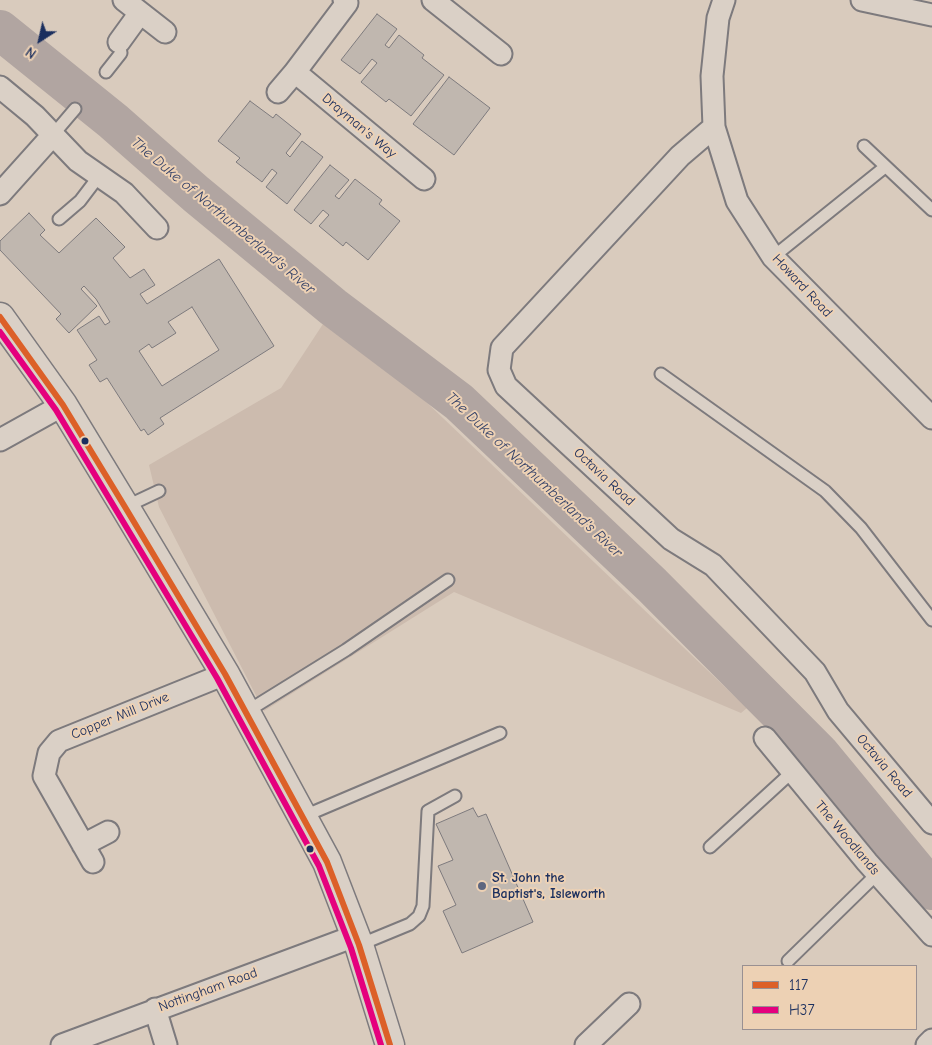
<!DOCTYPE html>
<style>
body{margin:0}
#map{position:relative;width:932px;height:1045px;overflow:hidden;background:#d9cbbd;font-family:"Comic Neue",sans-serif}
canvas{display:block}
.legend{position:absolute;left:742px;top:965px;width:175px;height:65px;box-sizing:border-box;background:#edd1b4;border:1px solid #999092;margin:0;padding:6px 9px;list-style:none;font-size:15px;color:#1b2f5e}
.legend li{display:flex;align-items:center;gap:10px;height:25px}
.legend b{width:25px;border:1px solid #999092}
.north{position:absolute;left:15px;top:15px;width:50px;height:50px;-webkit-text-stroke:4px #edd1b4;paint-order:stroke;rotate:215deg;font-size:14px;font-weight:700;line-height:20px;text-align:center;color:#1b2f5e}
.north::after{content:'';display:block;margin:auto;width:18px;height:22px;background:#1b2f5e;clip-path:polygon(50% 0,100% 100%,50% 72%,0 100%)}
</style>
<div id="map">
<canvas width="932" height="1045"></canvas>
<ul class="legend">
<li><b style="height:6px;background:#dc6028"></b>117</li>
<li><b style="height:6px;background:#e5007d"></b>H37</li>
</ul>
<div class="north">N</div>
</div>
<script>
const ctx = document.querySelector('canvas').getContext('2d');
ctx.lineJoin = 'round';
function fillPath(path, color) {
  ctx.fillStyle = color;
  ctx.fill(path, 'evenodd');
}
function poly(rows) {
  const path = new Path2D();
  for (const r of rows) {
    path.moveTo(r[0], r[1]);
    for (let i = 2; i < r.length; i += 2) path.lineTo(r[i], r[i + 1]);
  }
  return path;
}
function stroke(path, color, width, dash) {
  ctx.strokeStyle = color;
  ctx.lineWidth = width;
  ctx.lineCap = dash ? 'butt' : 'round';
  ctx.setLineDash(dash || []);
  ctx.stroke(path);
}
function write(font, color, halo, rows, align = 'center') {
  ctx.font = font + ' "Comic Neue",sans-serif';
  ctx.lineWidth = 4;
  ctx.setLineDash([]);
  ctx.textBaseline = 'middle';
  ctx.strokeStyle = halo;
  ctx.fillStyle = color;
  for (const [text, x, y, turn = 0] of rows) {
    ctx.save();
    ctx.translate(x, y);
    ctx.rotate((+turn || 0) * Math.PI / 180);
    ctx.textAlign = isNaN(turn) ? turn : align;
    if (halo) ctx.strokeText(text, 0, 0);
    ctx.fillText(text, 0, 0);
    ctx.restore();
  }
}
fillPath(poly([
 [323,324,422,398,747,708,741,713,454,592,264,711,159,507,149,465,281,388]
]), '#ccbbae');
stroke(poly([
 [0,30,113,121,196,194,333,307,459,402,652,585,819,753,932,890]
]), '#b1a5a1', 40);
const building = poly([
 [377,14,397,29,385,45,389,48,399,35,424,55,422,58,444,75,411,116,389,99,386,102,361,82,377,63,372,59,360,74,341,60,377,14],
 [449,77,490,108,454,155,413,124,449,77],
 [250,101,273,118,276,114,301,134,286,153,290,157,302,141,323,157,287,204,266,187,277,173,272,169,262,182,236,162,240,158,218,141,250,101],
 [330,165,349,180,335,196,339,199,355,179,382,200,379,204,400,221,368,260,346,242,343,246,319,226,329,215,323,210,311,224,294,210,330,165],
 [29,213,45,230,40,235,59,253,96,218,125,247,113,258,130,278,144,269,155,285,140,294,147,304,219,259,274,346,160,418,164,424,148,435,144,429,141,431,107,378,100,382,89,365,97,360,77,330,99,316,105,325,110,322,96,299,84,286,81,289,97,306,69,333,56,319,61,314,0,250,0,241,29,213],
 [192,307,219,350,162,386,139,351,149,344,152,348,176,333,168,322,192,307],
 [473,808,478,817,486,814,533,922,462,953,443,911,456,905,438,866,453,860,436,824,473,808]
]);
fillPath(building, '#c0b7af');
stroke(building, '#7d7a7d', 1);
const service = poly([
 [106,72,121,53,119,42],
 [52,136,75,109],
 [864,146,932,210],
 [59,219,80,201,99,176],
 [773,257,885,167],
 [661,374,825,491,861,528,932,620],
 [125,507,159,491],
 [246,712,346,650,448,580],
 [302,817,500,733],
 [710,847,792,772],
 [359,945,410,924,419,916,423,906,428,811,455,796],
 [788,961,877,874]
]);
const minor = poly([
 [124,0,165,32],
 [344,0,347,3,295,72,424,179],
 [433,0,501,54],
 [724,0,718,18,712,76,714,127,737,201,773,257,932,418],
 [862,0,932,15],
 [119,42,140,13],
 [0,87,35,116,78,161,124,193,157,228],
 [278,92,295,72],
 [714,127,680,156,502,348,499,370,506,386,671,539,713,565,815,672,838,711,932,823],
 [0,194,52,136],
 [0,440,63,405],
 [765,738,867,862,932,935],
 [83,845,108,832],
 [93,862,44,776,49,753,59,741,225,674],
 [155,1009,166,1045],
 [62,1045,355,936],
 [586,1045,629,1004],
 [927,1045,932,1040]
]);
const secondary = poly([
 [0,317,63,405,125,507,225,674,327,862,359,945,390,1045]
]);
stroke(service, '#7d7a7d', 15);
stroke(minor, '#7d7a7d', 25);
stroke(secondary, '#7d7a7d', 31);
stroke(service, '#dad0c6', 11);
stroke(minor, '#dad0c6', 21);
stroke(secondary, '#dad0c6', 28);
stroke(poly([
 [0,317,63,405,125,507,225,674,327,862,359,945,390,1045]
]), '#dc6028', 6);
stroke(poly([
 [0,332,56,410,217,678,319,866,351,948,381,1045]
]), '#e5007d', 6);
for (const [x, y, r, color] of [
 [85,441,4.5,"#1b2f5e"],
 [310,849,4.5,"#1b2f5e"],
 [482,886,5,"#5e667f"]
]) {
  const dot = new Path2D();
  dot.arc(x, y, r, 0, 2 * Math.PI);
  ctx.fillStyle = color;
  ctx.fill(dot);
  stroke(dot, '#edd1b4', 2);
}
write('14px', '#1b2f5e', '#edd1b4', [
 ["Drayman's Way",359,126,40],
 ["Howard Road",802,286,47],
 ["Octavia Road",604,477,43],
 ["Copper Mill Drive",120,716,-22],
 ["Octavia Road",884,766,50],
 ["The Woodlands",847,838,50],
 ["Nottingham Road",208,990,-20]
]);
write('bold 14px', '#1b2f5e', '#edd1b4', [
 ["St. John the",492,878],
 ["Baptist's, Isleworth",492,894]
], 'left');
write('italic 15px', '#364369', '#edd1b4', [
 ["The Duke of Northumberland's River",223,216,40],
 ["The Duke of Northumberland's River",534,475,43]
]);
</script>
